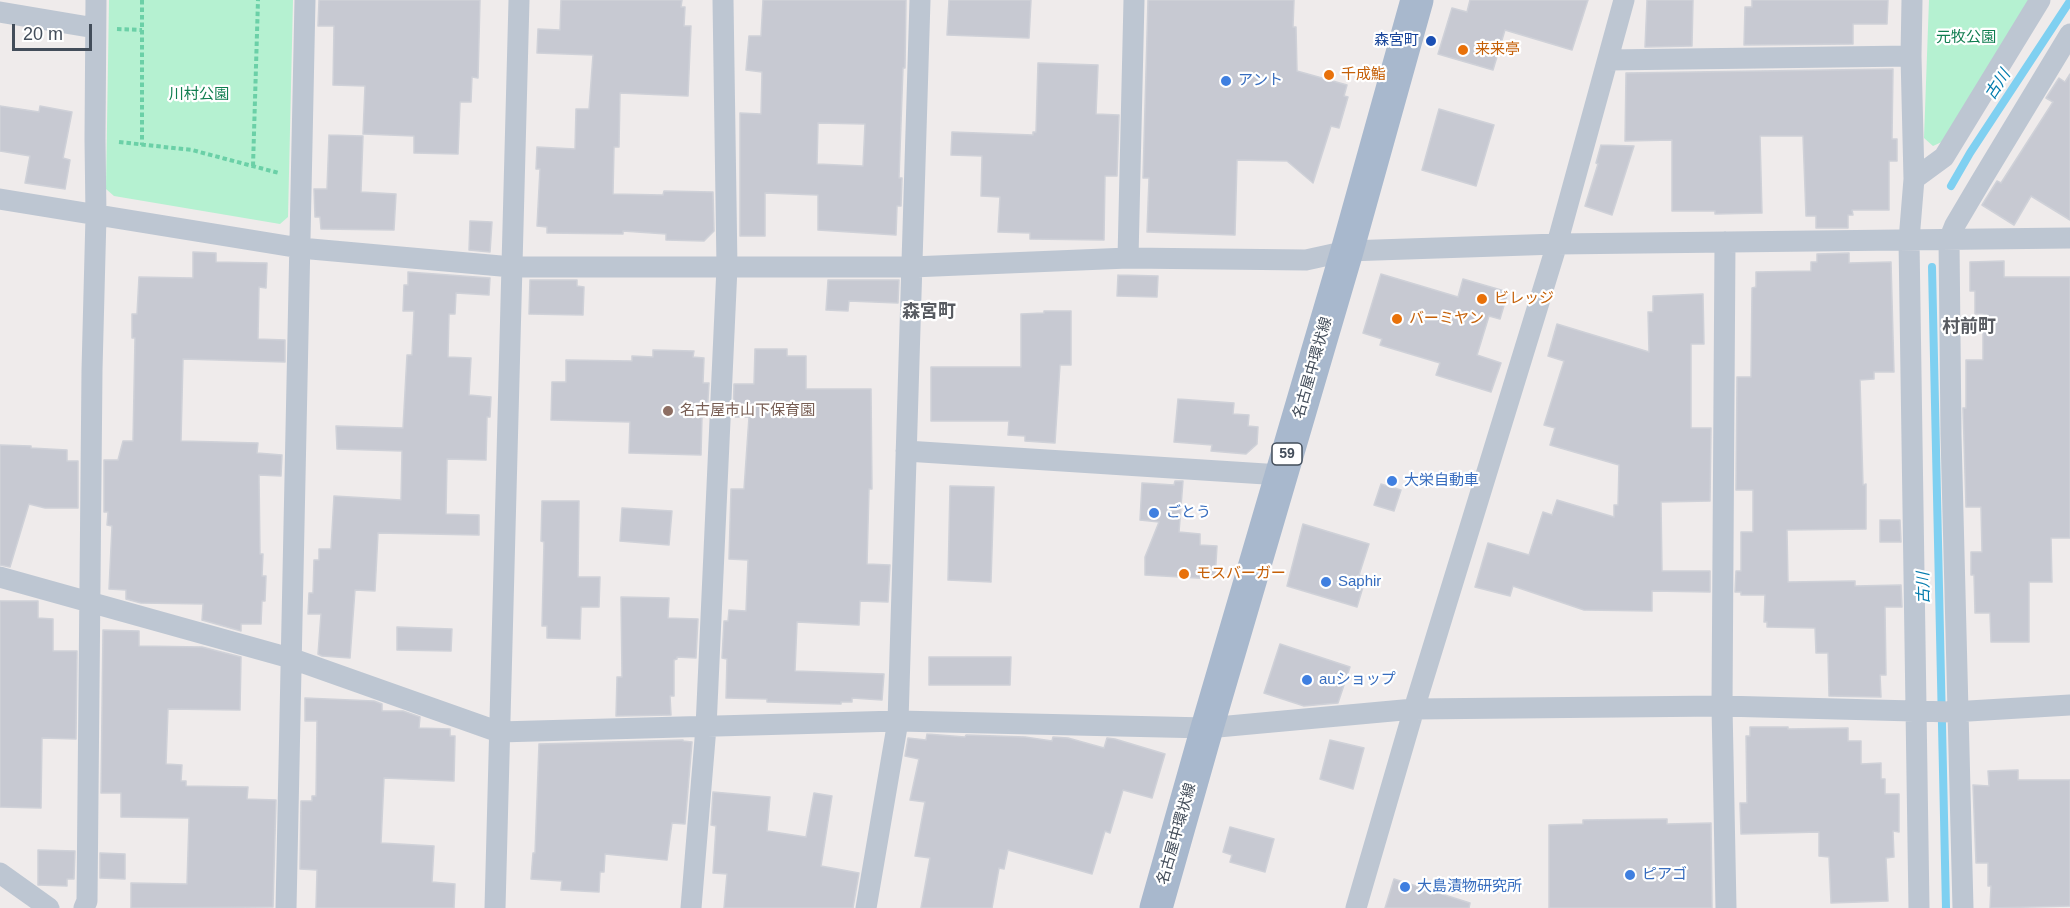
<!DOCTYPE html>
<meta charset="utf-8">
<style>
body{margin:0}
#map{position:relative;width:2070px;height:908px;overflow:hidden;background:#efebeb;font-family:Helvetica,sans-serif}
canvas{display:block}
.scale{position:absolute;left:12px;top:24px;width:80px;height:27px;box-sizing:border-box;border:3px solid #434d5a;border-top:0;padding-left:8px;font-size:18px;line-height:21px;white-space:nowrap;color:#434d5a;-webkit-text-stroke:4px #fff;paint-order:stroke}
</style>
<div id="map">
<canvas width="2070" height="908"></canvas>
<div class="scale">20 m</div>
</div>
<script>
const ctx = document.querySelector('canvas').getContext('2d');
ctx.lineJoin = 'round';
function fillPath(path, color) {
  ctx.fillStyle = color;
  ctx.fill(path, 'evenodd');
}
function poly(rows) {
  const path = new Path2D();
  for (const r of rows) {
    path.moveTo(r[0], r[1]);
    for (let i = 2; i < r.length; i += 2) path.lineTo(r[i], r[i + 1]);
  }
  return path;
}
function stroke(path, color, width, dash) {
  ctx.strokeStyle = color;
  ctx.lineWidth = width;
  ctx.lineCap = dash ? 'butt' : 'round';
  ctx.setLineDash(dash || []);
  ctx.stroke(path);
}
function write(font, color, halo, rows, align = 'center') {
  ctx.font = font + ' Helvetica,"Noto Sans JP",sans-serif';
  ctx.lineWidth = 4.5;
  ctx.setLineDash([]);
  ctx.textBaseline = 'middle';
  ctx.strokeStyle = halo;
  ctx.fillStyle = color;
  for (const [text, x, y, turn = 0] of rows) {
    ctx.save();
    ctx.translate(x, y);
    ctx.rotate((+turn || 0) * Math.PI / 180);
    ctx.textAlign = isNaN(turn) ? turn : align;
    if (halo) ctx.strokeText(text, 0, 0);
    ctx.fillText(text, 0, 0);
    ctx.restore();
  }
}
fillPath(poly([
 [109,0,293,0,288,217,280,224,114,196,106,189],
 [1929,0,2034,0,1946,140,1933,146,1924,138]
]), '#b5f1d1');
stroke(poly([
 [1951,186,1970,153,2070,1],
 [1932,267,1946,908]
]), '#7fd0f1', 8);
const building = poly([
 [319,0,480,0,478,78,472,77,471,102,460,102,458,154,414,153,414,136,363,134,365,86,333,85,334,26,318,26,319,0],
 [561,0,682,0,681,7,685,7,684,26,691,26,688,96,620,93,619,147,614,147,613,194,663,195,664,191,713,192,714,231,704,241,666,240,666,234,623,231,623,234,547,233,547,227,537,226,540,169,536,169,537,147,575,149,576,109,589,109,593,55,537,53,538,29,560,30,561,0],
 [763,0,906,0,905,68,903,68,899,178,902,178,901,206,897,206,896,235,818,230,818,195,765,193,765,236,740,236,740,113,761,114,762,72,746,70,749,36,761,36,763,0],
 [818,123,865,124,863,166,817,164,818,123],
 [949,0,1031,0,1029,38,947,35,949,0],
 [1148,0,1294,0,1293,27,1296,27,1297,71,1347,85,1344,96,1348,97,1339,128,1331,126,1313,183,1287,161,1237,160,1235,235,1147,232,1149,178,1143,178,1148,0],
 [1470,0,1588,0,1572,50,1505,30,1493,70,1438,54,1452,8,1467,12,1470,0],
 [1647,0,1693,0,1692,46,1645,47,1647,0],
 [1752,0,1888,0,1887,24,1853,24,1853,44,1744,45,1745,7,1752,7,1752,0],
 [1038,63,1098,65,1096,114,1119,115,1117,176,1105,176,1104,240,1030,239,1030,233,998,232,1000,197,981,196,982,156,951,155,952,132,1033,135,1033,132,1036,132,1038,63],
 [1893,69,1892,139,1897,139,1897,161,1889,161,1889,210,1852,210,1853,215,1848,215,1848,228,1816,228,1816,216,1806,216,1803,136,1760,136,1762,213,1715,214,1715,211,1672,211,1672,140,1625,141,1626,73,1893,69],
 [2070,74,2070,220,2031,196,2014,225,1982,205,1997,181,2001,183,2053,102,2046,98,2059,78,2065,82,2070,74],
 [0,106,39,112,40,106,72,112,63,158,70,160,65,189,25,183,30,156,0,151,0,106],
 [1439,109,1494,125,1476,186,1422,170,1439,109],
 [329,135,363,136,361,192,396,194,394,230,321,229,320,217,315,217,314,189,327,189,329,135],
 [1601,145,1634,146,1612,215,1585,206,1598,164,1596,163,1601,145],
 [470,221,492,222,490,252,469,250,470,221],
 [193,252,216,253,216,262,267,263,266,288,259,287,258,339,285,340,285,362,183,359,181,441,258,443,257,453,282,455,281,476,259,475,260,554,263,554,262,576,266,576,265,601,262,601,261,624,241,624,241,631,202,620,203,604,141,603,126,599,126,590,109,589,112,526,107,525,108,512,104,512,104,460,118,460,123,441,133,441,135,338,132,338,132,314,137,314,139,277,193,278,193,252],
 [1849,253,1849,263,1891,262,1894,372,1874,372,1874,379,1860,380,1863,485,1866,484,1866,529,1787,530,1788,582,1855,581,1855,586,1901,585,1902,607,1885,607,1886,675,1880,675,1881,697,1829,696,1828,653,1816,653,1815,628,1767,627,1767,622,1764,622,1765,595,1741,595,1741,592,1735,592,1736,571,1741,571,1741,532,1753,532,1753,490,1736,490,1737,377,1751,377,1752,288,1756,287,1756,272,1811,271,1811,262,1817,262,1817,254,1849,253],
 [2004,261,2004,277,2070,277,2070,538,2051,538,2052,582,2029,582,2029,642,1991,642,1990,613,1975,613,1974,575,1971,575,1971,552,1982,552,1981,507,1966,507,1963,408,1966,408,1966,360,1983,360,1983,314,1975,314,1975,291,1970,291,1970,262,2004,261],
 [408,272,490,278,489,295,456,293,455,314,449,314,448,357,471,358,469,395,491,397,490,417,487,417,486,460,447,459,446,514,479,515,479,535,378,533,375,591,355,590,350,658,322,656,318,654,321,614,308,614,309,593,313,593,314,560,319,560,319,549,331,549,334,496,401,500,402,451,337,449,336,426,403,428,407,355,412,355,414,311,403,311,404,285,408,285,408,272],
 [1381,274,1458,297,1463,279,1508,292,1500,319,1489,316,1477,355,1501,363,1491,392,1436,375,1440,363,1380,345,1382,339,1363,333,1381,274],
 [1118,275,1158,276,1157,297,1117,296,1118,275],
 [530,280,577,280,577,286,584,287,583,315,529,314,530,280],
 [828,280,899,280,898,303,849,301,848,311,826,310,828,280],
 [1703,294,1704,344,1691,344,1691,428,1711,428,1710,501,1661,502,1662,571,1710,571,1710,592,1652,591,1652,611,1584,610,1513,586,1510,596,1475,587,1488,543,1529,555,1543,512,1552,515,1557,500,1614,517,1614,505,1618,505,1619,465,1550,445,1555,428,1544,425,1564,361,1548,356,1557,324,1649,352,1648,312,1653,312,1653,296,1703,294],
 [1044,311,1071,311,1071,365,1060,365,1055,443,1025,441,1025,436,1008,435,1009,421,931,421,931,367,1021,367,1021,314,1044,313,1044,311],
 [755,349,787,349,787,356,806,356,806,389,871,389,872,489,869,489,867,564,890,565,888,602,860,601,859,625,797,622,795,671,884,674,882,700,852,698,852,702,841,702,841,704,767,702,767,699,726,698,727,659,722,658,724,621,728,621,729,610,746,611,748,560,729,559,731,489,744,489,749,417,733,417,734,384,754,384,755,349],
 [653,350,694,351,693,357,704,358,703,383,709,383,707,417,702,417,701,455,629,453,630,422,551,420,552,382,566,382,566,360,632,361,632,356,653,357,653,350],
 [1178,399,1234,403,1233,414,1249,415,1248,426,1258,427,1257,444,1246,454,1211,451,1212,445,1174,442,1178,399],
 [0,445,31,446,31,448,67,450,67,461,78,461,78,508,45,508,29,504,10,567,0,565,0,445],
 [1175,481,1183,481,1179,532,1200,534,1200,545,1217,546,1215,579,1145,575,1145,557,1159,522,1140,520,1142,483,1174,485,1175,481],
 [1381,484,1401,490,1394,511,1374,505,1381,484],
 [950,486,994,487,991,582,948,580,950,486],
 [542,501,579,501,578,577,600,577,599,607,581,607,580,639,547,638,547,626,542,626,544,542,541,541,542,501],
 [622,508,672,511,669,545,620,541,622,508],
 [1880,520,1900,520,1901,542,1880,542,1880,520],
 [1303,524,1369,544,1359,575,1366,577,1357,607,1287,586,1303,524],
 [621,597,669,598,668,618,698,619,696,658,677,657,677,659,674,660,674,696,670,696,671,715,616,716,617,677,622,677,621,597],
 [0,601,38,601,38,618,53,619,53,651,77,651,76,739,42,738,41,808,0,807,0,601],
 [397,627,452,629,451,651,397,650,397,627],
 [103,630,139,631,139,646,202,647,241,657,240,710,168,709,166,764,182,765,181,781,186,781,186,786,248,787,247,799,276,800,273,907,131,908,131,883,187,884,189,818,121,817,121,793,101,793,103,630],
 [1280,644,1350,667,1338,703,1304,706,1264,693,1280,644],
 [929,657,1011,657,1010,685,929,685,929,657],
 [305,698,374,701,382,704,382,711,403,711,420,717,419,728,450,729,450,736,455,736,454,781,384,778,381,843,434,846,432,882,455,884,454,908,316,908,317,870,300,869,301,801,312,801,312,796,316,796,317,721,305,721,305,698],
 [1750,727,1788,727,1788,729,1848,728,1848,741,1861,741,1861,764,1881,763,1881,779,1885,779,1885,794,1899,794,1899,832,1893,831,1894,857,1886,858,1888,901,1831,903,1829,857,1819,856,1819,832,1741,834,1740,803,1747,803,1746,736,1750,736,1750,727],
 [927,734,965,737,966,735,1025,737,1052,741,1053,737,1068,738,1104,748,1107,738,1115,739,1165,754,1152,798,1123,790,1110,833,1105,831,1092,874,1008,850,1004,869,999,868,992,908,921,908,930,858,915,856,925,802,910,800,919,759,905,756,908,738,926,740,927,734],
 [683,740,683,741,692,742,685,824,672,823,667,860,605,854,604,872,600,872,599,892,561,890,562,881,531,879,533,853,535,853,539,744,683,740],
 [1330,740,1364,748,1353,789,1320,779,1330,740],
 [2018,770,2018,780,2070,780,2070,906,1990,908,1991,886,1988,886,1988,863,1976,863,1973,785,1989,786,1988,771,2018,770],
 [713,792,770,797,767,831,806,837,814,793,832,796,821,866,859,873,853,908,724,908,727,874,713,873,716,826,711,825,713,792],
 [1667,819,1667,824,1711,823,1712,908,1549,908,1549,825,1583,824,1583,820,1667,819],
 [1230,827,1274,839,1265,872,1230,862,1232,855,1223,852,1230,827],
 [38,850,75,851,74,879,67,879,67,886,38,885,38,850],
 [100,853,125,854,125,879,100,878,100,853],
 [1394,879,1470,903,1469,908,1385,908,1394,879]
]);
fillPath(building, '#c7c9d2');
stroke(building, '#cfd1d8', 1.5);
stroke(poly([
 [142,0,142,145],
 [117,29,142,30],
 [119,142,192,150,279,173],
 [253,166,258,0]
]), '#6bd0a7', 4, [4.5, 3]);
stroke(poly([
 [1912,0,1911,56,1914,179,1909,240,1919,908],
 [0,12,95,28],
 [1608,60,1911,56],
 [1914,179,1944,157,2040,0],
 [0,199,300,248,512,267,912,267,1128,258,1306,260,1347,251,1557,244,2070,238],
 [1725,242,1722,706,1726,908],
 [1128,258,1134,0],
 [906,451,1281,475],
 [0,577,290,658,499,732,898,721,1207,728,1414,709,1722,706,1952,712,2070,705],
 [0,873,49,908],
 [84,908,87,901,92,370,96,216,95,139,96,0],
 [286,908,305,0],
 [495,908,519,0],
 [691,908,706,727,727,267,723,0],
 [866,908,898,721,920,0],
 [1356,908,1414,709,1557,244,1624,0],
 [1963,908,1951,435,1949,240,1955,225,1981,181,2070,34]
]), '#bdc6d2', 21);
stroke(poly([
 [1156,908,1207,728,1347,251,1417,0]
]), '#a8b8cd', 33);
for (const [x, y, r, color] of [
 [1431,41,6,"#1a4fb4"],
 [1463,50,6,"#e8710a"],
 [1329,75,6,"#e8710a"],
 [1226,81,6,"#3f7fe0"],
 [1482,299,6,"#e8710a"],
 [1397,319,6,"#e8710a"],
 [668,411,6,"#8d6e63"],
 [1392,481,6,"#3f7fe0"],
 [1154,513,6,"#3f7fe0"],
 [1184,574,6,"#e8710a"],
 [1326,582,6,"#3f7fe0"],
 [1307,680,6,"#3f7fe0"],
 [1630,875,6,"#3f7fe0"],
 [1405,887,6,"#3f7fe0"]
]) {
  const dot = new Path2D();
  dot.arc(x, y, r, 0, 2 * Math.PI);
  ctx.fillStyle = color;
  ctx.fill(dot);
  stroke(dot, '#fff', 2);
}
for (const [x, y, w] of [
 [1287,454,30]
]) {
  const box = new Path2D();
  box.roundRect(x - w / 2, y - 11, w, 22, 4.5);
  ctx.fillStyle = '#fff';
  ctx.fill(box);
  stroke(box, '#434d5a', 1.5);
}
write('bold 14px', '#434d5a', null, [
 ["59",1287,454]
]);
write('15px', '#107e50', '#fff', [
 ["元牧公園",1966,38],
 ["川村公園",199,95]
]);
write('15px', '#164399', '#fff', [
 ["森宮町",1419,41]
], 'right');
write('15px', '#c56008', '#fff', [
 ["来来亭",1475,50],
 ["千成鮨",1341,75],
 ["ビレッジ",1494,299],
 ["バーミヤン",1409,319],
 ["モスバーガー",1196,574]
], 'left');
write('15px', '#366cbe', '#fff', [
 ["アント",1238,81],
 ["大栄自動車",1404,481],
 ["ごとう",1166,513],
 ["Saphir",1338,582],
 ["auショップ",1319,680],
 ["ピアゴ",1642,875],
 ["大島漬物研究所",1417,887]
], 'left');
write('15px', '#434d5a', '#fff', [
 ["名古屋中環状線",1313,368,-74],
 ["名古屋中環状線",1177,834,-74]
]);
write('15px', '#785e54', '#fff', [
 ["名古屋市山下保育園",680,411]
], 'left');
write('italic 16px', '#037bad', '#fff', [
 ["古川",1998,85,-57],
 ["古川",1924,588,-91]
]);
write('bold 18px', '#585b61', '#fff', [
 ["森宮町",929,312],
 ["村前町",1969,327]
]);
</script>
